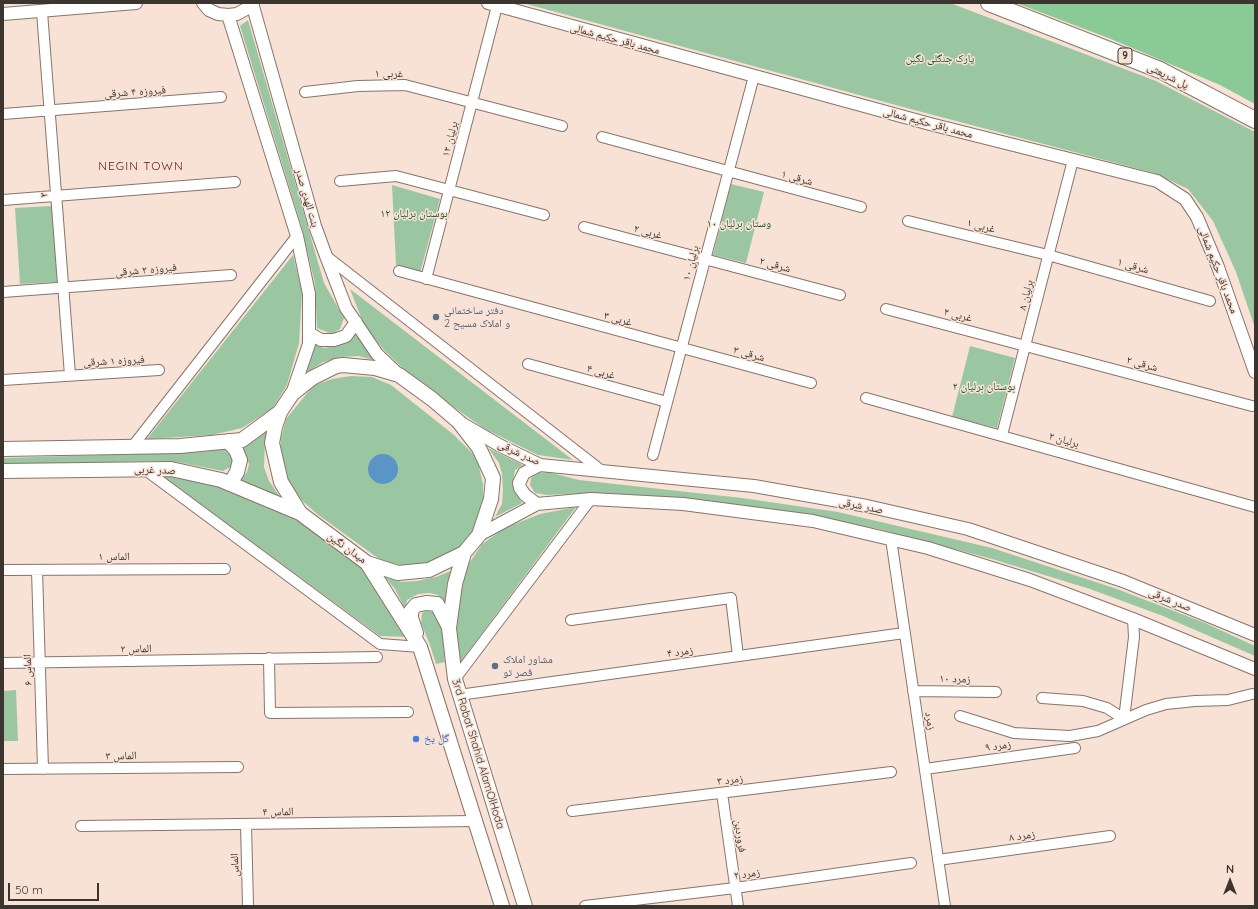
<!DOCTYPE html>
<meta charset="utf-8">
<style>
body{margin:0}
#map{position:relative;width:1258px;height:909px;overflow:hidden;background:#f8e2d5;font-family:Quicksand,sans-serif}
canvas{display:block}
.frame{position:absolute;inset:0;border:4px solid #3c342f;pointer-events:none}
.north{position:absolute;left:1210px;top:861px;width:40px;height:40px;-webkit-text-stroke:3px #f8e2d5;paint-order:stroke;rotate:0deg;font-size:11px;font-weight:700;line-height:16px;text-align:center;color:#3c342f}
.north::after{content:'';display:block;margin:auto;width:14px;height:18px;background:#3c342f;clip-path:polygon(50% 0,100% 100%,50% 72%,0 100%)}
.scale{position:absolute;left:8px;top:883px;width:91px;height:18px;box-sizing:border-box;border:2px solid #3c342f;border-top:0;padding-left:5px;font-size:12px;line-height:14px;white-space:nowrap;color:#3c342f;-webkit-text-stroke:3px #f8e2d5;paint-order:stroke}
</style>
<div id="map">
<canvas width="1258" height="909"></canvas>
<div class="frame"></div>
<div class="north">N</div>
<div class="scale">50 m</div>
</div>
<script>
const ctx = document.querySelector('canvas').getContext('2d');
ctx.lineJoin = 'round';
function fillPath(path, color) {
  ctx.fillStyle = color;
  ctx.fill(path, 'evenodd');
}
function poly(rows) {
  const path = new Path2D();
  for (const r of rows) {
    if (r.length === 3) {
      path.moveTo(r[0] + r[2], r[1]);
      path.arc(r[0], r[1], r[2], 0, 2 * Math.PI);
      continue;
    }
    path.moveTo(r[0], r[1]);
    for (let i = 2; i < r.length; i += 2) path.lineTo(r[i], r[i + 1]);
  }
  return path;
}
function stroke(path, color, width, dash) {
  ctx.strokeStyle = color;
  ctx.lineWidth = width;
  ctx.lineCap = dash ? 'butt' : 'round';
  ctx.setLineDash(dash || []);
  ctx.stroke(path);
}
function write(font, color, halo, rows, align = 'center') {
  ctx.font = font + ' Quicksand,"Noto Naskh Arabic",sans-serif';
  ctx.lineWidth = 3;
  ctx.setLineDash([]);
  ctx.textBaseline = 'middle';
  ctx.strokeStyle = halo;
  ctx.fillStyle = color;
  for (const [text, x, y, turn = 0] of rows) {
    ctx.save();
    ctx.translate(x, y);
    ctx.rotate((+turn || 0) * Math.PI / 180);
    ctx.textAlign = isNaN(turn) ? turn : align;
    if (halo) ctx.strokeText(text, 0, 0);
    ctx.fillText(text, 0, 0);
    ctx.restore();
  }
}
fillPath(poly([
 [523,3,950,3,1156,81,1255,132,1255,328,1236,272,1213,221,1188,189,1154,173,903,107],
 [248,20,324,283,344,318,340,329,332,334,317,328,315,284,302,228,240,26],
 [731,184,764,192,746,263,713,255],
 [392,185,440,199,420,273,396,265],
 [53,206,57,282,20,284,15,208],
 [293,255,302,292,299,343,287,385,273,408,242,428,212,435,147,439],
 [350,289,573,460,538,455,485,429,415,380,384,350,364,325],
 [355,334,377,361,359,356,341,357,323,362,306,373,315,344,324,348,336,346,347,341],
 [970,346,1015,358,997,428,952,417],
 [351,376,372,377,391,385,454,435,477,458,483,484,483,506,474,530,464,544,444,558,427,564,406,567,382,561,317,514,297,496,287,477,281,456,281,439,286,419,313,386,332,379],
 [268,430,265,439,264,467,269,481,280,497,240,480,247,472,249,464,242,445,254,440],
 [488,448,523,465,515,470,513,481,514,489,522,503,495,517,502,504,503,491,502,474,499,463],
 [224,449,229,451,233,457,232,466,223,471,177,462,153,461,3,465,3,458,202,452],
 [548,472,579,480,742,498,838,512,992,548,1117,589,1205,623,1255,646,1255,656,1163,616,1090,589,992,559,879,529,772,509,698,500,587,493,547,495,535,493,530,485,531,478,539,473],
 [161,475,185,477,228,489,301,522,363,569,410,637,380,636],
 [576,507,459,664,456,627,459,599,468,565,482,544,505,528,540,514],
 [453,570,447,582,445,606,438,595,430,593,418,594,407,600,406,611,395,589,384,576,401,582,417,581,436,577],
 [426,611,437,613,441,622,445,662,436,664,430,645,421,623,422,613],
 [16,690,18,741,3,741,3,691]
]), '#9ac7a2');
fillPath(poly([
 [1016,3,1255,3,1255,104,1220,85,1111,39]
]), '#8aca96');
fillPath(poly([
 [383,469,15]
]), '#5b94c7');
const minor = poly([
 [42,12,70,375],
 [305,92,358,86,405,85,562,126],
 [3,114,221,97],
 [602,137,861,207],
 [340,181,396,176,544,215],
 [3,200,235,182],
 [908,221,1048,255,1210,301],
 [584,227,840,295],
 [326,256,602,471],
 [399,271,811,383],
 [426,279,497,6],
 [3,292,231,275],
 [886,309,1252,406],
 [528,364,667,402],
 [3,380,159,370],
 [866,398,1255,507],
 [1002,435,1073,160],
 [132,447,297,236],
 [653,455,754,76],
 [144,469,380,644,420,647],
 [891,539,945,906],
 [3,570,225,569],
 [37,570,43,769],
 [571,620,731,598,738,656],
 [269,658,270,713,408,712],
 [3,663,377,657],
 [455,679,591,499],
 [913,691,996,692],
 [459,695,904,633],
 [1042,698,1083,701,1107,708,1124,719,1134,637,1133,619],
 [960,716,1014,733,1070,736,1098,731,1146,710,1166,704,1195,701,1228,700,1252,694],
 [3,769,238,767],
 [925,769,1075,748],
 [722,793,738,906],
 [572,811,891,772],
 [246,824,248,906],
 [81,826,475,821],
 [938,860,1110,836],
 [585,906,735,888,911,863]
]);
const tertiary = poly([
 [203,3,209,10,218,14,228,15,237,14,246,9,252,3],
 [252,3,315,226,326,256,346,308,377,354,399,375],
 [488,3,930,124,1157,181,1185,199,1197,217,1218,267,1255,372],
 [3,14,136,3],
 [228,15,297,236,309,294,309,344,292,394],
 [309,333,321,340,334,340,346,336,356,322],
 [461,423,499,445,540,465,754,486,867,506,968,529,1123,581,1255,635],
 [537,504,525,495,520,488,519,483,524,473,540,465],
 [479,535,537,504,591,499,683,504,813,521,928,548,1030,580,1133,619,1255,669]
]);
const secondary = poly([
 [343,365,375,368,399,375,432,399,459,422,479,448,493,478,491,499,479,535,464,553,429,570,398,573,367,563,300,513,281,482,272,443,275,427,280,412,292,394,312,378,336,366,343,365],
 [228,441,236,450,240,460,237,472,230,484],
 [3,449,180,446,242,440,280,412],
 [3,471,171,469,221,480,300,513],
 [464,553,455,584,449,628,455,679,525,906],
 [367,563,420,647,502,906],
 [416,633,411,618,411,611,416,605,426,603,437,604,449,627]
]);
const primary = poly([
 [989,3,1160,70,1255,120]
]);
stroke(minor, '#887469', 12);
stroke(tertiary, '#887469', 14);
stroke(secondary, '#887469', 16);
stroke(primary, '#887469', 18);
stroke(minor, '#fff', 10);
stroke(tertiary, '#fff', 12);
stroke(secondary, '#fff', 14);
stroke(primary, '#fff', 16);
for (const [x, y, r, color] of [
 [436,317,4,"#5c6f8a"],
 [495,666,4,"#5c6f8a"],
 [416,739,4,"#3f7fe0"]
]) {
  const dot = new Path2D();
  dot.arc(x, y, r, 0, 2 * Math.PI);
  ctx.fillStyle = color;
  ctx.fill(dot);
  stroke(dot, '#f8e2d5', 1.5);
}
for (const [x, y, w] of [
 [1125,56,14]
]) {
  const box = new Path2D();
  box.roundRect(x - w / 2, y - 8, w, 16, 3);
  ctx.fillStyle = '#f8e2d5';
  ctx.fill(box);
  stroke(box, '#3c342f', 1);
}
write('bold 10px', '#3c342f', null, [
 ["9",1125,56]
]);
write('11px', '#3c342f', '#f8e2d5', [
 ["محمد باقر حکیم شمالی",615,39,15],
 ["۱ غربی",389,74],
 ["پل شریعتی",1168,76,26],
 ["فیروزه ۴ شرقی",135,92,-4],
 ["محمد باقر حکیم شمالی",928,123,15],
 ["برلیان ۱۲",450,139,-76],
 ["۱ شرقی",797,178,15],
 ["۲",44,195,-94],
 ["بنت الهدی صدر",307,198,74],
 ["۱ غربی",981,226,14],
 ["۲ غربی",648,232,15],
 ["برلیان ۱۰",691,263,-75],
 ["۲ شرقی",775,265,15],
 ["۱ شرقی",1133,266,16],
 ["فیروزه ۲ شرقی",146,270,-5],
 ["محمد باقر حکیم شمالی",1218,270,69],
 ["برلیان ۸",1026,295,-76],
 ["۲ غربی",958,315,14],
 ["۳ غربی",618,319,15],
 ["۳ شرقی",749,354,15],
 ["فیروزه ۱ شرقی",114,361,-3],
 ["۲ شرقی",1142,364,15],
 ["۴ غربی",601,372,15],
 ["برلیان ۲",1064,440,16],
 ["صدر شرقی",519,453,25],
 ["صدر غربی",155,470,2],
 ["صدر شرقی",861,506,11],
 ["میدان نگین",347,548,35],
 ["الماس ۱",114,557],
 ["صدر شرقی",1170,600,22],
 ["الماس ۲",136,649,-1],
 ["زمرد ۴",680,652,-8],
 ["الماس ۶",28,670,-92],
 ["زمرد ۱۰",955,679,1],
 ["زمرد",930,721,81],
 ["زمرد ۹",998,746,-8],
 ["3rd Robat Shahid AlamOlHoda",478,754,73],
 ["الماس ۳",121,756,-1],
 ["زمرد ۳",730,780,-7],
 ["الماس ۴",278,812,-1],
 ["فروردین",740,836,82],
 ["زمرد ۸",1022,836,-8],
 ["الماس",235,865,-92],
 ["زمرد ۲",747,874,-8]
]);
write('11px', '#125829', '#f8e2d5', [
 ["پارک جنگلی نگین",940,59],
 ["بوستان برلیان ۱۲",414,214],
 ["وستان برلیان ۱۰",739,224],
 ["بوستان برلیان ۲",984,387]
]);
write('11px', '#4e5e75', '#f8e2d5', [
 ["دفتر ساختمانی",444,311],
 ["و املاک مسیح 2",444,324],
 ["مشاور املاک",503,660],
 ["قصر تو",503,673]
], 'left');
write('11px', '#366cbe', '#f8e2d5', [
 ["گل یخ",424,739]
], 'left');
ctx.letterSpacing = '1px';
write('12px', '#5b170d', '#f8e2d5', [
 ["NEGIN TOWN",141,166]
]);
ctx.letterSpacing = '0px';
</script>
